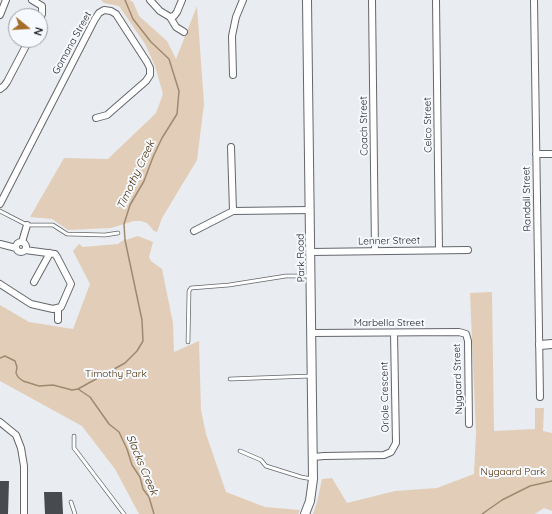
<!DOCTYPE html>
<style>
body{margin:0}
#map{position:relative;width:552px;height:514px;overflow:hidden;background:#e9ecf0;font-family:Quicksand,sans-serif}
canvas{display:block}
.north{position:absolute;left:8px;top:8px;width:40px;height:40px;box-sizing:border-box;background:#f6f9fe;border:1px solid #9d9fa2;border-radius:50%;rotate:108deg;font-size:11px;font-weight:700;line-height:16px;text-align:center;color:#171819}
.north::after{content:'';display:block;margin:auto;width:14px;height:18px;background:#a46e28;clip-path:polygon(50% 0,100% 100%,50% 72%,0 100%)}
</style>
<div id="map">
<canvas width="552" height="514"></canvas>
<div class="north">N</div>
</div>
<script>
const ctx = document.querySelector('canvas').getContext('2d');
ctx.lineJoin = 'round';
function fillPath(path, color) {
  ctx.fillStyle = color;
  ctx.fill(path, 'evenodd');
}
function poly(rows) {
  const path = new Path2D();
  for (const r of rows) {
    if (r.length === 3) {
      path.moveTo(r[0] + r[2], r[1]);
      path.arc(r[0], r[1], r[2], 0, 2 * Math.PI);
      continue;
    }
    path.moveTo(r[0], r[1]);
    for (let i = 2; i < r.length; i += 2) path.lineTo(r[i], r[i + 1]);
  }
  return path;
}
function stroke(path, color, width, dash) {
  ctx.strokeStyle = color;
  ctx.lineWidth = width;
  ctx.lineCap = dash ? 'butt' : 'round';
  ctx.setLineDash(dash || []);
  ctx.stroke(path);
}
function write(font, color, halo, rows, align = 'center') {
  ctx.font = font + ' Quicksand,sans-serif';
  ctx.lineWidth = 4;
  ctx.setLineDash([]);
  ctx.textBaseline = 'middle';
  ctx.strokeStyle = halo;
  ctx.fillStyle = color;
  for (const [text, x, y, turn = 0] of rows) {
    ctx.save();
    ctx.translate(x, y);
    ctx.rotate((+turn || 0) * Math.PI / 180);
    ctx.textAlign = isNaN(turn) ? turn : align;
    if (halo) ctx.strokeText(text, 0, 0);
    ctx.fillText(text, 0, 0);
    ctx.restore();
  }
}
fillPath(poly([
 [101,0,129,0,133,2,139,16,167,41,176,59,197,6,204,104,197,160,162,218,157,232,154,231,147,223,141,221,134,221,111,228,68,230,52,219,30,217,64,158,108,159,156,113,163,94,155,66,145,44,119,6,104,3],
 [138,236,153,242,149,257,151,261,162,269,173,323,174,352,199,341,201,410,206,434,226,492,265,507,300,510,298,514,139,514,115,469,82,426,0,381,0,305,29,322,73,329,90,284,73,251,79,244,83,247,118,244,122,241],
 [492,292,494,431,535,429,535,408,544,408,543,431,552,433,552,511,544,508,535,514,313,514,317,502,322,479,332,478,347,503,395,491,437,488,474,474,476,433,470,293]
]), '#e2ceb8');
stroke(poly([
 [0,358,5,356,15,361,17,367,16,373,18,377,23,381,39,386,53,385,72,390,78,389,90,397,109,424,119,432,127,449,132,465,140,477,143,489,149,497,154,514],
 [78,389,125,363,137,351,143,341,142,320,125,240,124,224,130,205,144,181,153,157,162,138,177,114,179,91,169,59,151,42,133,19,125,0],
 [482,514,502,500,530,486,552,481]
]), '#9f8970', 1.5);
fillPath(poly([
 [0,481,9,481,8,514,0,514],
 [44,492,62,492,63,514,45,514]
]), '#474a4e');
const lane = poly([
 [0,211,27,225,53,225,67,234,105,235,118,233],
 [188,342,189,291,191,288,229,285,286,276,309,276],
 [230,379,311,376],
 [74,436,74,448,124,514],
 [240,451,261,460,266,466,301,477,312,479],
 [71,502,75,514]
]);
const street = poly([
 [32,0,42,6,42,14,40,19],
 [150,0,160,11,170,17,174,16,177,12,182,0],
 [372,0,375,251],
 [436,0,439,250],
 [534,0,540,397],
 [0,15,6,0],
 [170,17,176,27,184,32],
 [233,75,232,36,236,17,243,0],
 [0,89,4,86,7,82,29,40],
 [231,147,233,211],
 [536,154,552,154],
 [0,204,95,19,99,13,104,10,111,11,116,14,147,62,150,68,150,75,146,81,107,115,96,118],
 [194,231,233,211,310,210],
 [22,242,27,225],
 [21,247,5],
 [0,244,16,248],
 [311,252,468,250],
 [34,282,50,253],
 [0,284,31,304,53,309,61,307,71,284,57,257,55,254,25,250],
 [58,308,58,320],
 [312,333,459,332,466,334,468,341,469,424],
 [0,422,16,435,21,448,24,466,24,514],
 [313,457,324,456,384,455,391,452,396,443,394,333]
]);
const secondary = poly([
 [540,345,552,344],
 [305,514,310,501,313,479,307,0]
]);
stroke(lane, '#64676b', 4.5);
stroke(street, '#64676b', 8);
stroke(secondary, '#64676b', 10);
stroke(lane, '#fff', 3);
stroke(street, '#fff', 6);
stroke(secondary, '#fff', 8);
write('10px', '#171819', '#f6f9fe', [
 ["Gomana Street",72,43,-61],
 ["Celco Street",428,125,-91],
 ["Coach Street",364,126,-91],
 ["Randall Street",527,199,-91],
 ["Lenner Street",389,241,-1],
 ["Park Road",301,258,-91],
 ["Marbella Street",389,323],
 ["Nygaard Street",458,379,-92],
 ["Oriole Crescent",385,397,-91]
]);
write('10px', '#4f3003', '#f6f9fe', [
 ["Timothy Park",116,374],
 ["Nygaard Park",513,472]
]);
write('italic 11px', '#4b2c00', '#f6f9fe', [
 ["Timothy Creek",136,175,-65],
 ["Slacks Creek",142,465,67]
]);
</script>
